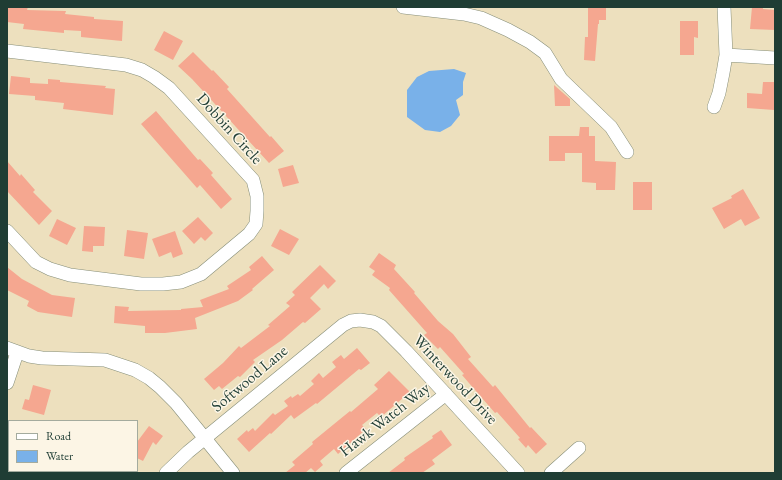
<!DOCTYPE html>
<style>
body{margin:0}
#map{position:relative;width:782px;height:480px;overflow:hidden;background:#ede0be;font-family:"EB Garamond",serif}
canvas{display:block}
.frame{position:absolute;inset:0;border:8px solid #1f3d34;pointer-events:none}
.legend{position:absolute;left:8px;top:420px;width:130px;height:52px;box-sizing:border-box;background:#fcf5e5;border:1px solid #a4ab9e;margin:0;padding:5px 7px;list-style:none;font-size:12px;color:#1f3d34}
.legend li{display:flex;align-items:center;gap:8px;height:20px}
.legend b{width:20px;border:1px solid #a4ab9e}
</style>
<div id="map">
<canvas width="782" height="480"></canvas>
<div class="frame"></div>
<ul class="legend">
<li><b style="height:5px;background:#fff"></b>Road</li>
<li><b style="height:11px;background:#79b1e9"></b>Water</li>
</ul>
</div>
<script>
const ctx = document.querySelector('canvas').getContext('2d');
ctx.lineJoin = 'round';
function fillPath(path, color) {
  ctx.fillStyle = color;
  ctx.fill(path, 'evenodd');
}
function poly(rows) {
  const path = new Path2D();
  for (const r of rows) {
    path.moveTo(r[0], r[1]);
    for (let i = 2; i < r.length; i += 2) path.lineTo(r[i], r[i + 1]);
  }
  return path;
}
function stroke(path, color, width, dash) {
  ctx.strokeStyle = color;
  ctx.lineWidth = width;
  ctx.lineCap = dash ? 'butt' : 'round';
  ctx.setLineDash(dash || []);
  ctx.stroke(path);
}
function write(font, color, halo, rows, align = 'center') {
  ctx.font = font + ' "EB Garamond",serif';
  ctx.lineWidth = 3;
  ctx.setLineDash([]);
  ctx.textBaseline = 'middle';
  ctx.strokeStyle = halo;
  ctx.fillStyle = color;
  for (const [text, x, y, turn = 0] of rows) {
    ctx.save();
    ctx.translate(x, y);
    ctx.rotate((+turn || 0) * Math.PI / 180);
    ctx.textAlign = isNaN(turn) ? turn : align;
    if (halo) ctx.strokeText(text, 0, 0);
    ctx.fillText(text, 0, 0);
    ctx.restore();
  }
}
fillPath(poly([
 [454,69,466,73,463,82,463,95,456,100,460,115,451,126,440,132,425,130,407,117,407,90,417,77,429,71]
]), '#79b1e9');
fillPath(poly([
 [7,7,28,7,27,10,66,11,65,14,94,17,94,19,123,21,122,41,81,37,81,31,64,30,64,33,23,29,24,24,7,22],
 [588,7,606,7,606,20,599,20,599,24,598,24,595,61,584,60,585,37,588,37],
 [752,7,763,7,763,9,775,10,775,30,750,29],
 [680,21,698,21,698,38,694,37,694,55,680,55],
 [164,31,183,41,173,60,154,50],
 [193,52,212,71,213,70,229,87,227,89,270,137,271,136,284,151,269,163,192,79,178,66],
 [11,76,30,78,30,83,48,84,48,79,60,80,60,82,106,86,105,88,115,89,113,115,63,109,64,103,35,100,35,96,9,94],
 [763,82,775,82,774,110,747,108,747,93,762,94],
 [554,85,570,99,570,106,555,106],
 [156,111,198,160,200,159,213,173,211,175,232,199,221,209,200,185,197,188,141,124],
 [580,127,589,127,589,136,595,136,595,161,616,162,615,190,596,190,596,183,582,182,582,153,565,153,565,161,549,161,549,136,579,136],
 [7,161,20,176,21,174,35,190,33,192,52,211,39,225,7,191],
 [293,165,299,183,283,187,278,169],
 [633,182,652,182,652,210,633,210],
 [743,189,760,218,745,226,741,219,724,229,712,208,732,198,731,196],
 [198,217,213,233,205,241,201,237,194,244,182,231],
 [57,219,76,228,67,245,49,236],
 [84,226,105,227,104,246,93,246,93,252,82,251],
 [280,229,299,239,289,255,271,246],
 [127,230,148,233,144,259,124,256],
 [175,231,183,254,173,258,171,252,159,257,152,239],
 [379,253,396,265,394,269,415,292,414,293,438,321,453,334,471,357,468,359,493,387,495,385,530,428,531,427,547,444,536,454,528,445,526,448,518,439,520,438,497,412,495,413,462,375,464,374,440,347,438,349,424,335,427,333,389,290,390,288,372,275,375,271,369,267],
 [262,256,274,270,252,289,253,290,238,301,195,318,197,329,165,333,145,333,145,326,114,323,115,306,129,307,128,311,181,310,181,309,203,307,200,300,229,289,227,286,251,270,249,267],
 [320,265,336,281,328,289,324,284,310,298,321,309,305,323,303,322,282,340,253,360,255,362,240,377,238,376,222,389,219,386,214,390,204,379,223,363,239,346,241,348,270,326,268,325,290,306,286,303,295,295,292,292],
 [7,267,22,279,52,295,75,298,72,317,38,312,27,306,29,301,7,290],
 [357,348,370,363,361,370,359,369,317,404,316,403,294,419,291,415,271,434,270,433,249,452,237,439,247,430,248,432,253,428,255,431,273,413,275,415,288,406,284,401,291,396,292,398,298,394,300,396,314,384,311,381,319,373,323,378,336,367,332,362,341,355,344,359],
 [389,371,410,392,381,417,377,413,362,425,366,429,338,454,334,449,320,461,323,465,315,472,311,468,305,473,285,473,295,465,292,462,313,444,312,442,350,411,351,412,378,389,374,385],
 [33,385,51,390,44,415,22,409,25,399,29,400],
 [149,426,163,436,156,445,153,442,143,461,137,458,137,442],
 [441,430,452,445,432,460,435,464,422,473,388,473,405,460,404,458,433,438,432,436]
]), '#f5a790');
const minor = poly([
 [403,7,464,14,481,18,508,30,530,42,545,53,561,79,611,127,627,152],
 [7,51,126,65,142,70,154,77,169,88,253,180,257,196,257,211,256,224,249,234,201,274,181,282,163,284,141,284,70,275,50,269,36,262,7,231],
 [726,55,775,58],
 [714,107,719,93,723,73,726,55,724,7],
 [7,348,29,356,42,358,105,360,135,370,149,378,160,387,176,403,233,473],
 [7,383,17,353],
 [166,473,188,452,343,325,351,321,360,320,373,322,381,326,406,351,518,473],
 [346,473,446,394],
 [551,473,579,448]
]);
stroke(minor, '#868e79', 14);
stroke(minor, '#fff', 13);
write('16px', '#1f3d34', '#fcf5e5', [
 ["Dobbin Circle",229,129,48],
 ["Softwood Lane",250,379,-40],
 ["Winterwood Drive",455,380,47],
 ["Hawk Watch Way",385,420,-38]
]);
</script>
